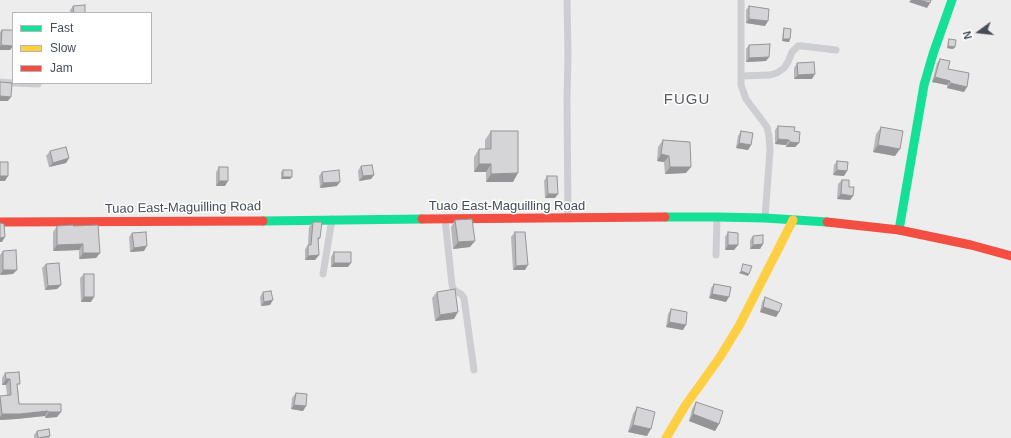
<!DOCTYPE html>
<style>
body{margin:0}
#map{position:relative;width:1011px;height:438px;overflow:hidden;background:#eeeded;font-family:Helvetica,sans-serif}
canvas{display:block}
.legend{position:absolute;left:12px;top:12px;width:140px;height:72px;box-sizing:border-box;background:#fff;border:1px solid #b5b7bd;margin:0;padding:5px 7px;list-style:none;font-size:12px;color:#454c5a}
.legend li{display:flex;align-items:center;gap:8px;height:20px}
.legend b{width:20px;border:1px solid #b5b7bd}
.north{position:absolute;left:959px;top:12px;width:40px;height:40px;-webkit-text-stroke:3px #fff;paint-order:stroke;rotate:255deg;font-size:11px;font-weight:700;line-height:16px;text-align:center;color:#454c5a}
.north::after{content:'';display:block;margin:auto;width:14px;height:18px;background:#454c5a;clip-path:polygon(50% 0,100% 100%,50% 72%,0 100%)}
</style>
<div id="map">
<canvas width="1011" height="438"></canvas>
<ul class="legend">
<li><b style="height:5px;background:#16e098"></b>Fast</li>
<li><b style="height:5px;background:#ffcf43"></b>Slow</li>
<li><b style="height:5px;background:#f24e42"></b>Jam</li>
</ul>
<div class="north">N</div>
</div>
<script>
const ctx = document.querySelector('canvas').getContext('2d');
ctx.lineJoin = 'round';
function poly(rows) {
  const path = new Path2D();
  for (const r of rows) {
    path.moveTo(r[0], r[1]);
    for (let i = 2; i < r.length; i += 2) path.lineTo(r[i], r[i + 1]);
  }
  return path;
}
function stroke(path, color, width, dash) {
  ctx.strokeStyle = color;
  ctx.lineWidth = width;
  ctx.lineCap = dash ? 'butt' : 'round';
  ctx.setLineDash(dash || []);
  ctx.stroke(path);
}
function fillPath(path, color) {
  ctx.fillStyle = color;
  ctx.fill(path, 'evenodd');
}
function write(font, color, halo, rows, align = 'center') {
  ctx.font = font + ' Helvetica,sans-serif';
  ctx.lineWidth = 3;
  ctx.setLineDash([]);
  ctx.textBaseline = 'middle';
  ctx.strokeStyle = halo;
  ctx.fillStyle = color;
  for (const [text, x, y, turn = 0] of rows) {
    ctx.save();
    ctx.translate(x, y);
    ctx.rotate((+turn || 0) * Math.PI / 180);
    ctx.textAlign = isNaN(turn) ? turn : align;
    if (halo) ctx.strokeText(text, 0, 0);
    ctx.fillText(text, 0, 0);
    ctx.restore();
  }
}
stroke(poly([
 [567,0,568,55,567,100,568,219],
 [741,0,741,85,746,99,767,127,769,136,770,150,765,218],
 [741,76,770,75,777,73,784,68,788,62,792,52,798,46,802,46,836,50],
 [0,82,13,83],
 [14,83,38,84],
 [445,219,452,285,454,290,461,294,464,298,474,370],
 [716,255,717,217],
 [323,274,332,219]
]), '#ccced1', 7);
stroke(poly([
 [665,217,717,217,765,218,827,222],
 [263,221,422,219],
 [899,230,924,85,933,54,952,0]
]), '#16e098', 9);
stroke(poly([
 [666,438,685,406,720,357,739,326,793,220]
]), '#ffcf43', 9);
stroke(poly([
 [422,219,665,217],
 [0,222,263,221],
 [827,222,899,230,971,245,1011,256]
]), '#f24e42', 9);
fillPath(poly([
 [73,6,85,13,70,13,70,10],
 [749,6,765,26,746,23,746,10],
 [784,28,790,39,789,42,782,41,783,31],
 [2,30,13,30,13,46,10,50,0,50,0,32],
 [949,39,955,47,953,49,947,48,948,41],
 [749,45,769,57,766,61,746,62,746,49],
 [940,59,948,69,964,92,947,88,947,85,932,82,937,63],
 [797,63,812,79,794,79,794,68],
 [778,126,794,131,799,143,795,147,786,147,786,145,775,144,775,130],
 [881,127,895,156,873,152,876,134],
 [491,131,513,182,486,182,486,172,474,172,474,157,479,149,485,149,485,140],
 [741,131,751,145,748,150,736,148,738,136],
 [663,140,686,173,665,174,664,162,657,161,658,147],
 [50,151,69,158,66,163,49,167,46,156],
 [837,161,847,171,844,176,833,175,834,165],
 [361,166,374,175,371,179,359,181,358,171],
 [219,167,225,186,216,186,216,172],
 [283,170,290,179,281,179,281,172],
 [322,172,337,186,320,188,319,176],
 [547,176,555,198,545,198,544,181],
 [842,180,849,187,853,196,850,200,837,199,838,184],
 [455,220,470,247,453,249,451,227],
 [313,222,320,238,318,241,319,255,315,260,305,260,305,249,308,245,309,227],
 [57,226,100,253,96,258,79,259,79,250,53,251,53,232],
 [515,232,525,270,513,270,511,237],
 [728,232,738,245,734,250,725,250,725,237],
 [132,233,144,251,130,252,129,237],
 [753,236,763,244,760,249,750,249,750,240],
 [3,251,13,274,0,275,0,255],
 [334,252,348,267,331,267,331,257],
 [46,264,61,285,57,289,45,290,42,268],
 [84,274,91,302,81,302,80,278],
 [714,284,726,302,709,298,711,288],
 [263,292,270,305,261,306,260,297],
 [437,292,454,319,435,321,432,298],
 [765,297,779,312,776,317,760,312,762,302],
 [671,309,683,330,666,327,668,314],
 [5,373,18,388,19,404,61,404,57,417,45,418,45,416,16,419,0,420,0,397,7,396,6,385,2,385,2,378],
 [296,393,306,406,303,411,291,409,292,398],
 [696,402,719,424,715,431,689,421,692,409],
 [637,407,647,436,628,432,633,414],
 [37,431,50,436,49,438,34,438,34,435]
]), '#b7b7ba');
fillPath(poly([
 [911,0,919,0,930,3,927,8,909,2],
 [749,19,768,21,765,26,746,23],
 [783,39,790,39,789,42,782,41],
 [1,45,13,46,10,50,0,50,0,46],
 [948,46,955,47,953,49,947,48],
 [769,57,766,61,746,62,749,58],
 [815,74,812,79,794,79,798,75],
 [935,77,950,81,947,85,932,82],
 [950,83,967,87,964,92,947,88],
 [0,96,11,97,8,101,0,101],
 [778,139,789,140,786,145,775,144],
 [790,142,799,143,795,147,786,147],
 [739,143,751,145,748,150,736,148],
 [878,145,900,149,895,156,873,152],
 [661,154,669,156,664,162,657,161],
 [69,158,66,163,49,167,53,163],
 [479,164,491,164,486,172,474,172],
 [670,167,691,167,686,173,665,174],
 [837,170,847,171,844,176,833,175],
 [518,173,513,182,486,182,491,174],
 [374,175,371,179,359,181,363,176],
 [0,176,8,176,5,181,0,181],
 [283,177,292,177,290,179,281,179],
 [219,181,228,181,225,186,216,186],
 [340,182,337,186,320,188,323,183],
 [548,194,558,194,555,198,545,198],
 [841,194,853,196,850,200,837,199],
 [5,237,2,242,0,242,0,238],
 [475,241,470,247,453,249,458,242],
 [83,244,79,250,53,251,57,245],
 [763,244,760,249,750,249,753,245],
 [728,245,738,245,734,250,725,250],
 [147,246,144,251,130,252,134,248],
 [83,253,100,253,96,258,79,259],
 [319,255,315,260,305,260,308,256],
 [334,263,351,263,348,267,331,267],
 [528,265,525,270,513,270,516,266],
 [3,270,17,270,13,274,0,275],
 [741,271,749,274,748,276,739,273],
 [61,285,57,289,45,290,48,286],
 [712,294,729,297,726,302,709,298],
 [84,297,94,297,91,302,81,302],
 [273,300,270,305,261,306,264,302],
 [763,307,779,312,776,317,760,312],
 [458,312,454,319,435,321,440,315],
 [669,322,686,325,683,330,666,327],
 [6,379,10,379,6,385,2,385],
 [294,405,306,406,303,411,291,409],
 [48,411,45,416,16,419,0,420,0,417,2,414],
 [49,412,61,412,57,417,45,418],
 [693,414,719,424,715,431,689,421],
 [633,425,651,429,647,436,628,432]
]), '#959597');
const building = poly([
 [919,0,931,0,930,3,919,0],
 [85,5,85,13,74,13,73,6,85,5],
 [749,6,769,9,768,21,749,19,749,6],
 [784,28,791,29,790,39,783,39,784,28],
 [2,30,13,30,13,46,1,45,2,30],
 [949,39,956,40,955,47,948,46,949,39],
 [770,44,769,57,749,58,749,45,770,44],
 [940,59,950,61,948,69,969,73,967,87,950,83,950,81,935,77,940,59],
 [814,62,815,74,798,75,797,63,814,62],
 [0,82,12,83,11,97,0,96,0,82],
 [778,126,795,127,794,131,800,132,799,143,790,142,789,140,778,139,778,126],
 [881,127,903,131,900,149,878,145,881,127],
 [491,131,518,131,518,173,491,174,491,164,479,164,479,149,491,149,491,131],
 [741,131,753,133,751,145,739,143,741,131],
 [663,140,690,142,691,167,670,167,669,156,661,154,663,140],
 [66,147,69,158,53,163,50,151,66,147],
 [837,161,848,162,847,171,837,170,837,161],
 [0,162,8,162,8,176,0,176,0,162],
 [372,165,374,175,363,176,361,166,372,165],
 [219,167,228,167,228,181,219,181,219,167],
 [283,170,292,170,292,177,283,177,283,170],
 [339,170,340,182,323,183,322,172,339,170],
 [547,176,557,176,558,194,548,194,547,176],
 [842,180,849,180,849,187,854,187,853,196,841,194,842,180],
 [472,219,475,241,458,242,455,220,472,219],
 [313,222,322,222,320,238,318,238,319,255,308,256,308,245,311,245,313,222],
 [0,223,4,224,5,237,0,238,0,223],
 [73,225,73,226,98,225,100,253,83,253,83,244,57,245,57,226,73,225],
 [146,232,147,246,134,248,132,233,146,232],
 [515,232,525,232,528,265,516,266,515,232],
 [728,232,738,233,738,245,728,245,728,232],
 [763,235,763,244,753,245,753,236,763,235],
 [16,250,17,270,3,270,3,251,16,250],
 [334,252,351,252,351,263,334,263,334,252],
 [59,263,61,285,48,286,46,264,59,263],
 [743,264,752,266,749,274,741,271,743,264],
 [84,274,94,274,94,297,84,297,84,274],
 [714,284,731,287,729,297,712,294,714,284],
 [455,289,458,312,440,315,437,292,455,289],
 [271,291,273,300,264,302,263,292,271,291],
 [765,297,782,304,779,312,763,307,765,297],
 [671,309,687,312,686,325,669,322,671,309],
 [19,372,20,384,17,384,19,404,61,404,61,412,49,412,48,411,20,414,2,414,0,396,11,395,10,379,6,379,5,373,19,372],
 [296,393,307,394,306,406,294,405,296,393],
 [696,402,723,411,719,424,693,414,696,402],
 [637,407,655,412,651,429,633,425,637,407],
 [49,429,50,436,38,438,37,431,49,429]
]);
fillPath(building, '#d5d5d8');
stroke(building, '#959597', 1);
write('13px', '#454c5a', '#fff', [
 ["Tuao East-Maguilling Road",507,206],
 ["Tuao East-Maguilling Road",183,208,-1]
]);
ctx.letterSpacing = '1px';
write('15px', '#595c62', '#fff', [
 ["FUGU",687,100]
]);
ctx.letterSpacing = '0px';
</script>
